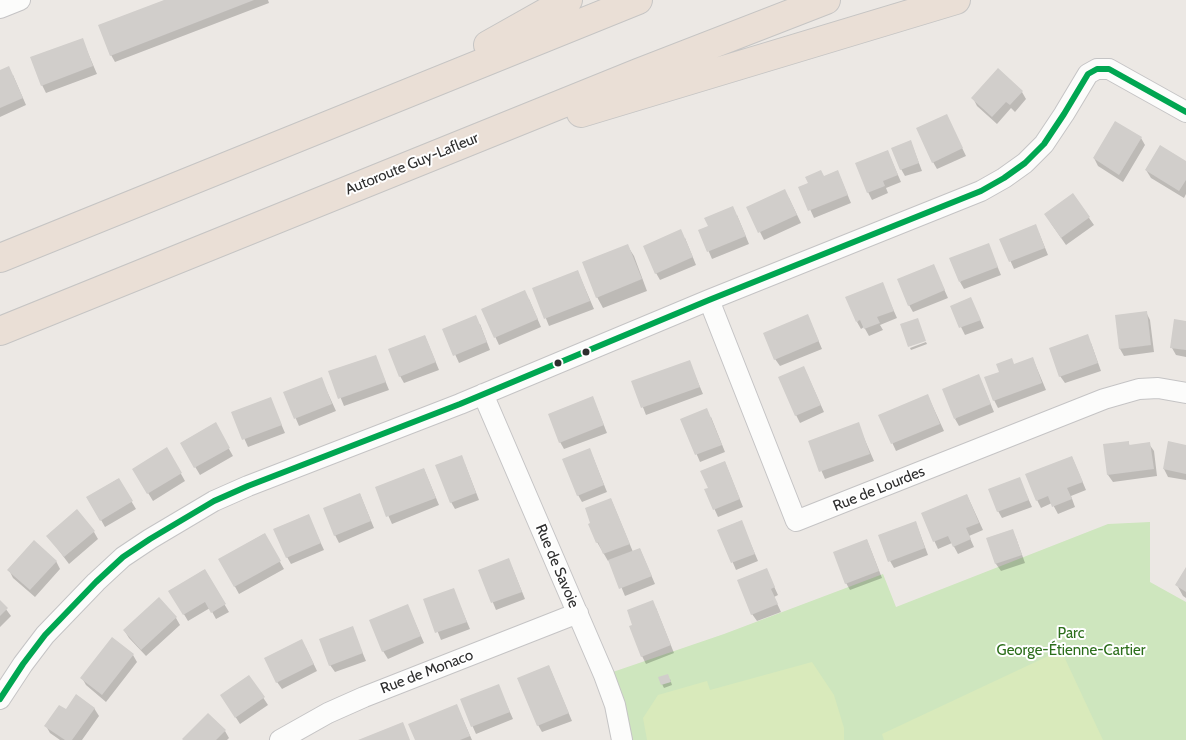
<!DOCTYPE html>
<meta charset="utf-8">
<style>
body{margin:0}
canvas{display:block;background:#ece8e4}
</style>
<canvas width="1186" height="740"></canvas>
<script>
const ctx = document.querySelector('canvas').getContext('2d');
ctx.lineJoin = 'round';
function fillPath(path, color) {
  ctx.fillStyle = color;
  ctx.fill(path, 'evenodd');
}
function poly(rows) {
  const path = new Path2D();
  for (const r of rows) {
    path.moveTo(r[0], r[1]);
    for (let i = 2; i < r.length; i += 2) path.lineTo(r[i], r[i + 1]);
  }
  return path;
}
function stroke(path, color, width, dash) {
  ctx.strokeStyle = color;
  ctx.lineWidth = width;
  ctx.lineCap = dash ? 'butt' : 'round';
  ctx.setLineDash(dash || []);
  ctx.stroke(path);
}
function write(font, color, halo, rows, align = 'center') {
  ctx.font = font + ' Cabin,sans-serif';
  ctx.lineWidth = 4;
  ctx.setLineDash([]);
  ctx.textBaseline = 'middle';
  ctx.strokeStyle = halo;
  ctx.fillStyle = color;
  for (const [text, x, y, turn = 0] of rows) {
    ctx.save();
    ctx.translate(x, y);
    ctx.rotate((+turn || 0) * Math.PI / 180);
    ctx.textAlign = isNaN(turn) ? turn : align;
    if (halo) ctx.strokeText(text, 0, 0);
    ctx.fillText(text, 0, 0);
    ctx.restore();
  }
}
fillPath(poly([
 [1150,522,1150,582,1186,602,1186,740,622,740,604,675,724,634,883,574,896,607,1108,524]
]), '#cee6be');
fillPath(poly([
 [1061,650,1103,740,884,740,882,734],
 [812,662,834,695,844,728,844,740,647,740,643,718,658,695,707,681,710,690]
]), '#d9eabb');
fillPath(poly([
 [167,0,268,0,269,3,115,62,111,55],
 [82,39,97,74,46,93,42,85],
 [0,71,13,75,26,105,0,117],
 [1022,92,1026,99,1015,112,1011,108,997,124,977,106,973,98],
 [950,123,966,156,937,169,933,162],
 [1141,138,1145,145,1123,182,1098,166,1094,158],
 [911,142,922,171,905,176,901,169],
 [891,159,901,182,886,188,888,193,872,200,868,192],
 [1186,162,1186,194,1184,198,1151,178,1146,170],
 [824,177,841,179,851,203,814,218,800,187],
 [1073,195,1094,225,1066,245,1050,222],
 [789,198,801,223,764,240,748,208],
 [737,215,749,244,712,259,700,231],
 [1039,233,1048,255,1014,269,1001,240],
 [685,238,696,265,660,280,656,273],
 [988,244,1001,275,964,289,960,282],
 [627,245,634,256,647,291,603,308,597,297],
 [578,272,594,309,549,326,534,289],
 [937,273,948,298,913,312,909,305],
 [882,284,897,318,880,325,883,330,869,336,864,327,861,329,857,322],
 [529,299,541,327,499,345,483,310],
 [974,306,984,328,965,335,951,307],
 [1146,312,1150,320,1154,352,1124,356,1120,349,1116,316],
 [1186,322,1186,357,1176,355,1172,348],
 [811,323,822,349,780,366,775,359],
 [480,324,490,350,459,363,444,330],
 [425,336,439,370,404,383,400,376],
 [926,342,927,344,911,350,910,348],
 [1091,343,1101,371,1065,383,1060,376],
 [375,356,389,390,344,406,330,372],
 [1033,359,1046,390,998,408,994,400,1014,365],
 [689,361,703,394,646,415,633,382],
 [807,374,824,412,800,423,796,415],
 [321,378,336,411,299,426,285,393],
 [982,383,994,412,959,426,955,419],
 [928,396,944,431,896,451,880,416],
 [270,398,285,433,248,447,233,413],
 [593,398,607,433,564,449,560,442],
 [711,417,725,452,700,462,682,420],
 [215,424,233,456,200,475,181,443],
 [858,424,874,461,825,479,809,442],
 [1128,442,1130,446,1149,444,1154,451,1157,476,1113,482,1108,475,1104,445],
 [1186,446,1186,480,1168,477,1164,469],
 [167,449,185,481,153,501,134,470],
 [593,457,607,492,582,502,578,495],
 [1072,457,1086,490,1071,496,1075,507,1058,514,1052,503,1041,508,1037,500],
 [725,462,743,507,718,517,706,490,709,489],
 [465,464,479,500,455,509,451,502],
 [424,469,439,505,392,524,376,488],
 [1019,478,1032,507,1002,518,998,511],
 [118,479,136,509,105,527,88,497],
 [360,494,374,528,339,543,335,535],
 [967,495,983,530,969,536,974,547,958,554,952,543,938,549,922,514],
 [611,499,633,552,640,549,655,584,625,596,610,560,608,561,597,542],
 [308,515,324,550,291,564,287,557],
 [741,521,758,561,736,570,719,530],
 [916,523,928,555,894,568,890,561],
 [1012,530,1016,538,1025,563,1001,571,996,564,988,539],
 [94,532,98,539,69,564,48,536],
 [264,534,284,569,239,594,220,559],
 [867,540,882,578,850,590,846,583],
 [56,561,60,569,35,597,13,578,9,570],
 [512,567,525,599,496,610,480,571],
 [766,569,778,595,774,597,781,612,757,621,752,614],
 [1186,569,1186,598,1183,596,1177,585],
 [204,570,229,612,216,619,210,608,188,621,170,591],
 [453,589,470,629,441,640,425,600],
 [159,599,176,618,180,625,146,656,129,638,124,630],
 [0,601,11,616,0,627],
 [408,606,424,643,388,659,383,651],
 [656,608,674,653,646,664,642,656],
 [352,628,366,661,335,672,330,665],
 [306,648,317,671,282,689,277,682],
 [133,655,137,662,106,702,86,685,82,678],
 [549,666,572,721,542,732,538,725],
 [249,676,268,705,240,724,226,702],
 [670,679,672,685,664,688,662,684],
 [498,685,513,719,476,734,461,700],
 [457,706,472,740,416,740],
 [94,708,99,716,82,740,60,740,50,733,46,726,66,711],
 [225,731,229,738,227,740,184,740]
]), '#0003');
fillPath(poly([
 [164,0,254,0,110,56,98,25],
 [83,38,93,66,41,86,30,57],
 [9,66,23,98,0,108,0,70],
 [998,68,1023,91,1010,105,1006,102,992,117,971,98],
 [947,114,963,148,932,163,916,128],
 [1115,121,1142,137,1119,175,1093,158],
 [911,140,919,163,900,170,891,148],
 [1160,145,1186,161,1186,180,1179,191,1145,170],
 [888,150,898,175,883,181,885,186,867,193,855,163],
 [821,170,824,176,838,170,848,195,808,211,798,187,808,183,805,177],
 [785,189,797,215,758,233,746,207],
 [1073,193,1090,217,1061,238,1044,214],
 [733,206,746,236,707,252,698,230,708,226,704,218],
 [1036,224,1045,248,1009,262,999,239],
 [681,229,693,257,655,274,643,246],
 [989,243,998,267,959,282,949,258],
 [628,244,642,279,596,298,582,262],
 [934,264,945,290,908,306,897,279],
 [578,270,590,301,544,319,532,288],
 [883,282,894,311,877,317,880,323,864,329,860,320,856,322,845,297],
 [525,290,538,319,494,338,481,309],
 [971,297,981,320,959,328,950,306],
 [1147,311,1151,345,1119,349,1115,315],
 [808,314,819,341,774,360,763,333],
 [476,315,487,342,453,356,442,329],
 [918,318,926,341,908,347,900,324],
 [1174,319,1186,321,1186,350,1170,348],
 [1088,334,1098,363,1059,377,1049,348],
 [425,335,436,362,399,377,388,349],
 [376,355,386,382,338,399,328,371],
 [1033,357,1042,383,993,401,984,377,999,372,996,364,1012,358,1014,364],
 [690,360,700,387,641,408,631,381],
 [804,366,821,405,795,416,778,377],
 [979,374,991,404,954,419,942,389],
 [322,377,332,404,294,419,283,392],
 [928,394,940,424,891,444,878,415],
 [593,396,604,425,559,443,548,414],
 [271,397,282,425,242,440,231,412],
 [707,408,722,445,695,455,680,419],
 [216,422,230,448,194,468,180,443],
 [859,422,870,454,819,472,808,441],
 [1129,441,1129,445,1150,442,1154,469,1107,475,1103,444],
 [1168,441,1186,445,1186,474,1163,469],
 [167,447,182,473,147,494,132,469],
 [590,448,604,485,577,496,562,459],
 [462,455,476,493,450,503,435,465],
 [1072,456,1083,482,1067,488,1072,499,1052,507,1048,496,1036,501,1025,474],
 [725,461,740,499,713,510,704,489,708,488,700,471],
 [424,468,436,498,386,517,375,487],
 [1020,477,1029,500,997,512,988,489],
 [119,478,133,501,100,521,86,497],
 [360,493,371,521,334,536,323,508],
 [967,494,979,523,966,528,971,539,953,547,948,536,933,542,921,513],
 [611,498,630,544,603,554,598,542,596,543,588,524,590,523,585,508],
 [77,509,95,531,64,557,46,536],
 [309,514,321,543,286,558,273,529],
 [742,520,755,554,731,563,717,530],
 [916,521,925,548,888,562,878,535],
 [1013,529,1022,555,995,564,986,538],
 [265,533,281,561,234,587,218,559],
 [867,539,879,571,845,584,833,552],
 [34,540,57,561,30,590,7,570],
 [640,548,652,576,619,589,608,560],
 [509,558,522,592,491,603,478,570],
 [1186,567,1186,592,1175,585],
 [767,568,775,587,771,589,778,604,751,615,737,580],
 [205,569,226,604,211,613,205,602,183,615,168,591],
 [454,588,467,622,435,633,423,599],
 [159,597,177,617,141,650,123,630],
 [0,600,8,608,0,616],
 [653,600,671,645,641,657,629,626,632,625,627,610],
 [408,604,421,636,382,652,369,620],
 [353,626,363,653,329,666,319,639],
 [112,637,134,654,102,695,80,678],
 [302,639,314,664,276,683,264,658],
 [549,665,569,713,537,726,517,678],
 [668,674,671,682,661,685,658,677],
 [249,675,265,697,235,718,220,695],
 [499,684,510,712,471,727,460,699],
 [76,694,95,708,72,740,65,740,44,726,59,705,66,709],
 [457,704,470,736,460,740,415,740,408,724],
 [208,713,226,730,216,740,183,740,182,739],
 [403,722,410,740,358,740]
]), '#d1cecb');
const minor = poly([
 [0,8,20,0],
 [709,300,796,521,1104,399,1139,389,1158,388,1186,393],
 [483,394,604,675,615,705,622,740],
 [0,699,23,664,45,635,96,582,123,557,150,539,214,501,248,486,460,404,709,300,981,191,1004,178,1025,163,1044,144,1064,114,1088,74,1097,69,1109,69,1186,112],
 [280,740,328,713,364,697,578,613]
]);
const motorway = poly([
 [488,45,568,0],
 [581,113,956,0],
 [0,258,638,0],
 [0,331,638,73,826,0]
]);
stroke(minor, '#c5c4c5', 22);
stroke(motorway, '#c6c5c4', 30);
stroke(minor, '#fcfcfb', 20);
stroke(motorway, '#eadfd6', 28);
stroke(poly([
 [0,699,23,664,45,635,96,582,123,557,150,539,214,501,248,486,460,404,709,300,981,191,1004,178,1025,163,1044,144,1064,114,1088,74,1097,69,1109,69,1186,112]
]), '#00a651', 6);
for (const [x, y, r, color] of [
 [586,352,4.5,"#2e2e2e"],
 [558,363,4.5,"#2e2e2e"]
]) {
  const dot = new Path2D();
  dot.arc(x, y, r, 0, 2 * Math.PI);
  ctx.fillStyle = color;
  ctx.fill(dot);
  stroke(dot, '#fff', 2);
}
write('15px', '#2e2e2e', '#fff', [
 ["Autoroute Guy-Lafleur",412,164,-22],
 ["Rue de Lourdes",879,489,-22],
 ["Rue de Savoie",557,566,67],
 ["Rue de Monaco",427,672,-21]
]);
write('15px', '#2c6e1b', '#fff', [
 ["Parc",1071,634],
 ["George-Étienne-Cartier",1071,651]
]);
</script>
